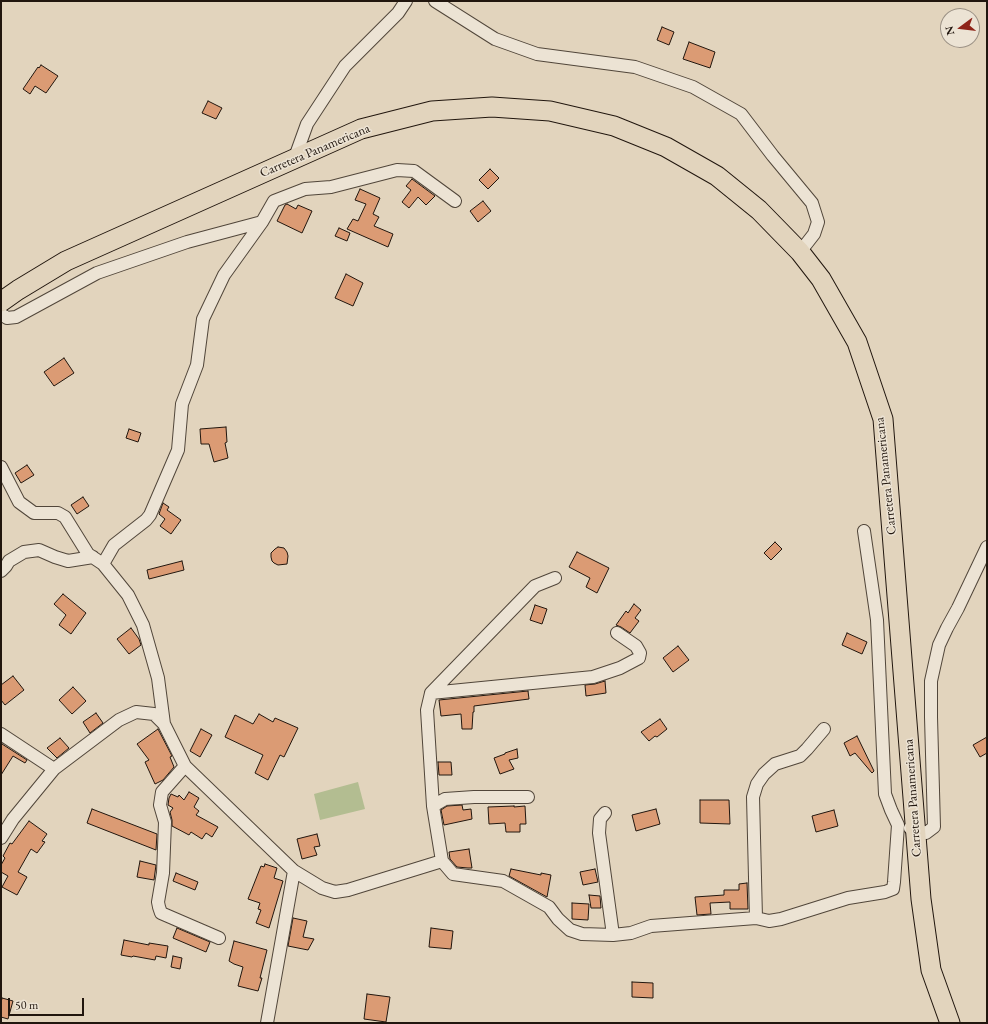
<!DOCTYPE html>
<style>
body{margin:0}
#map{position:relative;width:988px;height:1024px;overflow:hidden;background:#e2d4bd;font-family:"EB Garamond",serif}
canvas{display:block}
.frame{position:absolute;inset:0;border:2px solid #21160e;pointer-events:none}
.north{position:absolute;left:940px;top:8px;width:40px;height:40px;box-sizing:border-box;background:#ece3d4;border:1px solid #9b9185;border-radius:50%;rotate:255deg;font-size:11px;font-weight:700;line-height:16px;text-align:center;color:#21160e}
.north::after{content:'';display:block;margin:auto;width:14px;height:18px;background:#8f2418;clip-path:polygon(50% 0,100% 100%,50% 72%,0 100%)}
.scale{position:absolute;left:8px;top:998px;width:76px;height:18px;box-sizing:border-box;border:2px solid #21160e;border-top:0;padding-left:5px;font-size:12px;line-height:14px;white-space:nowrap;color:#21160e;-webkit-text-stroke:3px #ece3d4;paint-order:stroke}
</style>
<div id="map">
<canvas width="988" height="1024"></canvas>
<div class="frame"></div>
<div class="north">N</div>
<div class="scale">50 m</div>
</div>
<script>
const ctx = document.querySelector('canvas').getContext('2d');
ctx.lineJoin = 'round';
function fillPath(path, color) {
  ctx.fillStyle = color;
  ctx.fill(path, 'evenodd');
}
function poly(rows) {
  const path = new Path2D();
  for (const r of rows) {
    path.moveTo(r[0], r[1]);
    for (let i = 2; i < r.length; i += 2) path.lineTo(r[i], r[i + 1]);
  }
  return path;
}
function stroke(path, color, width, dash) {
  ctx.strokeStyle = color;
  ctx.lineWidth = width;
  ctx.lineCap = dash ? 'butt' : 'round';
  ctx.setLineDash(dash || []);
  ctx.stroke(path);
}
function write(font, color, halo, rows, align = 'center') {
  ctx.font = font + ' "EB Garamond",serif';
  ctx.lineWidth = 3;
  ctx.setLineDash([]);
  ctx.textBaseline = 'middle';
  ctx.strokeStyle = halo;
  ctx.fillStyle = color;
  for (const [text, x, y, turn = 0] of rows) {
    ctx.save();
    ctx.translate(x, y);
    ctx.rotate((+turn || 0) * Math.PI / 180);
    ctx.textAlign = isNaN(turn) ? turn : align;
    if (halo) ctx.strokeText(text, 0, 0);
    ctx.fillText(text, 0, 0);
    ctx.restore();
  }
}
fillPath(poly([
 [358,782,365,809,320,820,314,794]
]), '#b3bd91');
const building = poly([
 [662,27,674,32,669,45,657,40,662,27],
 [689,42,715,52,710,68,683,59,689,42],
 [41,65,58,76,46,93,35,86,30,94,23,89,38,67,39,68,41,65],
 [208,101,222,108,216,119,202,113,208,101],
 [490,169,499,178,488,189,479,180,490,169],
 [412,179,435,196,426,205,418,197,409,208,402,202,411,190,406,186,412,179],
 [360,189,380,198,373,214,379,217,374,226,393,234,388,247,347,229,353,219,358,221,366,204,355,200,360,189],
 [483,201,491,211,478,222,470,211,483,201],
 [287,204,296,209,298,205,312,211,302,233,277,221,285,205,287,204],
 [339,228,350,233,347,241,335,236,339,228],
 [346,274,363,283,353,306,335,298,346,274],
 [64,358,74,373,54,386,44,372,64,358],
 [226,427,227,442,225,443,228,458,214,462,209,444,201,444,200,429,226,427],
 [129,429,141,433,138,442,126,438,129,429],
 [27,465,34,475,21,483,15,473,27,465],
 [83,497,89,506,77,514,71,505,83,497],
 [163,503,169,507,167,510,181,520,171,534,160,526,165,519,159,514,163,503],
 [775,542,782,549,771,560,764,553,775,542],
 [278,547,284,548,287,552,288,556,287,564,278,565,274,563,272,561,271,557,271,553,275,549,278,547],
 [577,552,609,568,597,593,586,587,590,578,569,567,577,552],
 [182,561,184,570,149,579,147,570,182,561],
 [63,594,86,613,71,634,59,625,66,615,54,604,63,594],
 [634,604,641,610,635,618,639,621,630,633,621,627,616,625,626,611,628,613,634,604],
 [535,605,547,609,542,624,530,620,535,605],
 [131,628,139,639,141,645,129,654,117,639,131,628],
 [847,633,867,642,862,654,842,645,847,633],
 [678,646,689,660,673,672,663,658,678,646],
 [13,676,24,690,5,705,1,700,1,685,13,676],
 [605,681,606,693,586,696,585,685,595,684,605,681],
 [73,687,86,701,72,714,59,700,73,687],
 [528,691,529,699,474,706,474,712,473,712,472,729,462,729,461,714,441,716,439,700,528,691],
 [96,713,103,723,90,733,83,722,96,713],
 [259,714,273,722,275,718,298,728,284,757,280,755,268,780,255,773,263,755,225,737,235,715,253,724,259,714],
 [660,719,667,729,657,737,655,736,649,741,641,732,660,719],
 [158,729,172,756,170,757,174,767,163,780,155,784,145,762,149,760,137,744,158,729],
 [201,729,212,735,200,757,190,751,201,729],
 [857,736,874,771,872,773,855,753,850,756,844,743,857,736],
 [987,737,987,753,980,757,973,745,987,737],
 [60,738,69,748,57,758,47,748,60,738],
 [2,744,27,760,25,763,13,756,1,775,1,745,2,744],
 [517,749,518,758,509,760,514,769,500,774,494,758,505,754,505,753,517,749],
 [438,762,451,762,452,775,439,775,438,762],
 [189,792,199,798,194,807,199,811,196,815,218,827,212,837,206,833,202,839,191,832,189,835,172,826,172,820,170,812,173,808,168,805,169,798,171,794,178,797,179,795,184,800,189,792],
 [700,800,729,800,730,824,700,823,700,800],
 [462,805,463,810,471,809,472,819,444,825,441,810,447,806,462,805],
 [514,806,514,807,525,806,526,824,520,824,520,832,506,832,505,823,489,824,488,807,514,806],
 [92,809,157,834,156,850,87,823,92,809],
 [656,809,660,824,636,831,632,815,656,809],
 [834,810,838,826,816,832,812,816,834,810],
 [29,821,47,834,42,841,45,842,37,853,31,849,18,872,27,877,17,895,2,887,8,876,1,872,1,865,5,858,3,856,10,843,12,844,29,821],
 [317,834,320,846,314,847,317,855,302,859,297,839,317,834],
 [469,849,472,868,468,868,457,867,450,859,449,852,469,849],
 [140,861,156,865,154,880,137,877,140,861],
 [265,864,277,868,274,878,283,881,269,928,256,923,261,910,258,909,260,903,248,899,261,866,264,867,265,864],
 [511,869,541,875,541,873,551,875,547,897,509,876,511,869],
 [595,869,598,882,583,885,580,872,595,869],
 [176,873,198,882,195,890,173,881,176,873],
 [747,883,748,909,730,909,730,902,710,903,711,914,697,915,695,897,724,895,724,890,739,890,739,884,747,883],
 [589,895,600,896,601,908,591,908,589,895],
 [572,903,589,904,588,920,572,919,572,903],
 [293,918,307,921,303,937,314,939,308,950,288,946,293,918],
 [177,928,210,942,206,952,173,938,177,928],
 [431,928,453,931,451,949,429,947,431,928],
 [124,940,149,945,149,943,168,946,166,958,156,956,155,960,133,956,132,957,121,955,124,940],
 [234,941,267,950,260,978,262,978,258,991,238,986,243,967,234,964,229,961,234,941],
 [173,956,182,958,180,969,171,967,173,956],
 [632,982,653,983,653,998,632,997,632,982],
 [367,994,390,997,386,1022,364,1019,367,994],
 [2,998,13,1001,8,1019,1,1017,1,1003,2,998]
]);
fillPath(building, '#db9b74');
stroke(building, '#21160e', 1);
const minor = poly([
 [435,1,495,39,537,54,635,67,693,87,741,114,773,156,812,203,818,222,814,234,800,252],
 [294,160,307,124,345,66,398,13,406,1],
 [1,314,7,318,16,317,97,273,187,242,262,222],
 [1,467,19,502,34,513,58,513,65,517,88,554,103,564,128,595,143,625,158,678,164,724,185,766,294,871,322,888,335,892,348,890,442,861],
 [103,564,114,545,146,520,150,515,178,450,182,404,197,365,203,319,224,275,262,222,274,201,305,189,331,187,397,170,414,171,455,201],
 [1,571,6,566,9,561,24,552,39,550,55,557,68,561,93,557],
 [555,578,535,586,431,693,427,710,433,806,442,861,453,874,503,881,549,907,558,919,570,930,582,934,613,935,631,933,651,926,756,918,769,921,781,919,848,898,885,892,893,889,894,882,898,825,891,810,885,794,877,620,864,531],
 [431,693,593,677,620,668,639,658,640,653,636,646,617,633],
 [1,734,54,769],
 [185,766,162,792,160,805,165,822,163,873,158,902,159,907,161,913,219,938],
 [433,806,445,799,474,797,528,797],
 [605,813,600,819,599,833,613,935],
 [910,828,926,833,934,827,931,717,931,681,939,645,947,628,958,608,987,547],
 [1,838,13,819,54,769,119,720,136,712,154,714,164,724],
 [756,918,753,797,757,784,764,774,775,764,800,756,807,749,824,729],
 [267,1023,294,871]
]);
const trunk = poly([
 [1,302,18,290,66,261,361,129,432,111,492,107,550,111,614,126,666,147,717,176,759,210,800,252,821,279,857,342,883,419,921,899,931,970,950,1023]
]);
stroke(minor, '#51463a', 14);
stroke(trunk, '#21160e', 21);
stroke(minor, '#ece3d4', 12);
stroke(trunk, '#e2d4bd', 19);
write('13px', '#21160e', '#ece3d4', [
 ["Carretera Panamericana",315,151,-23],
 ["Carretera Panamericana",886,476,-96],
 ["Carretera Panamericana",913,798,-94]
]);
</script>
